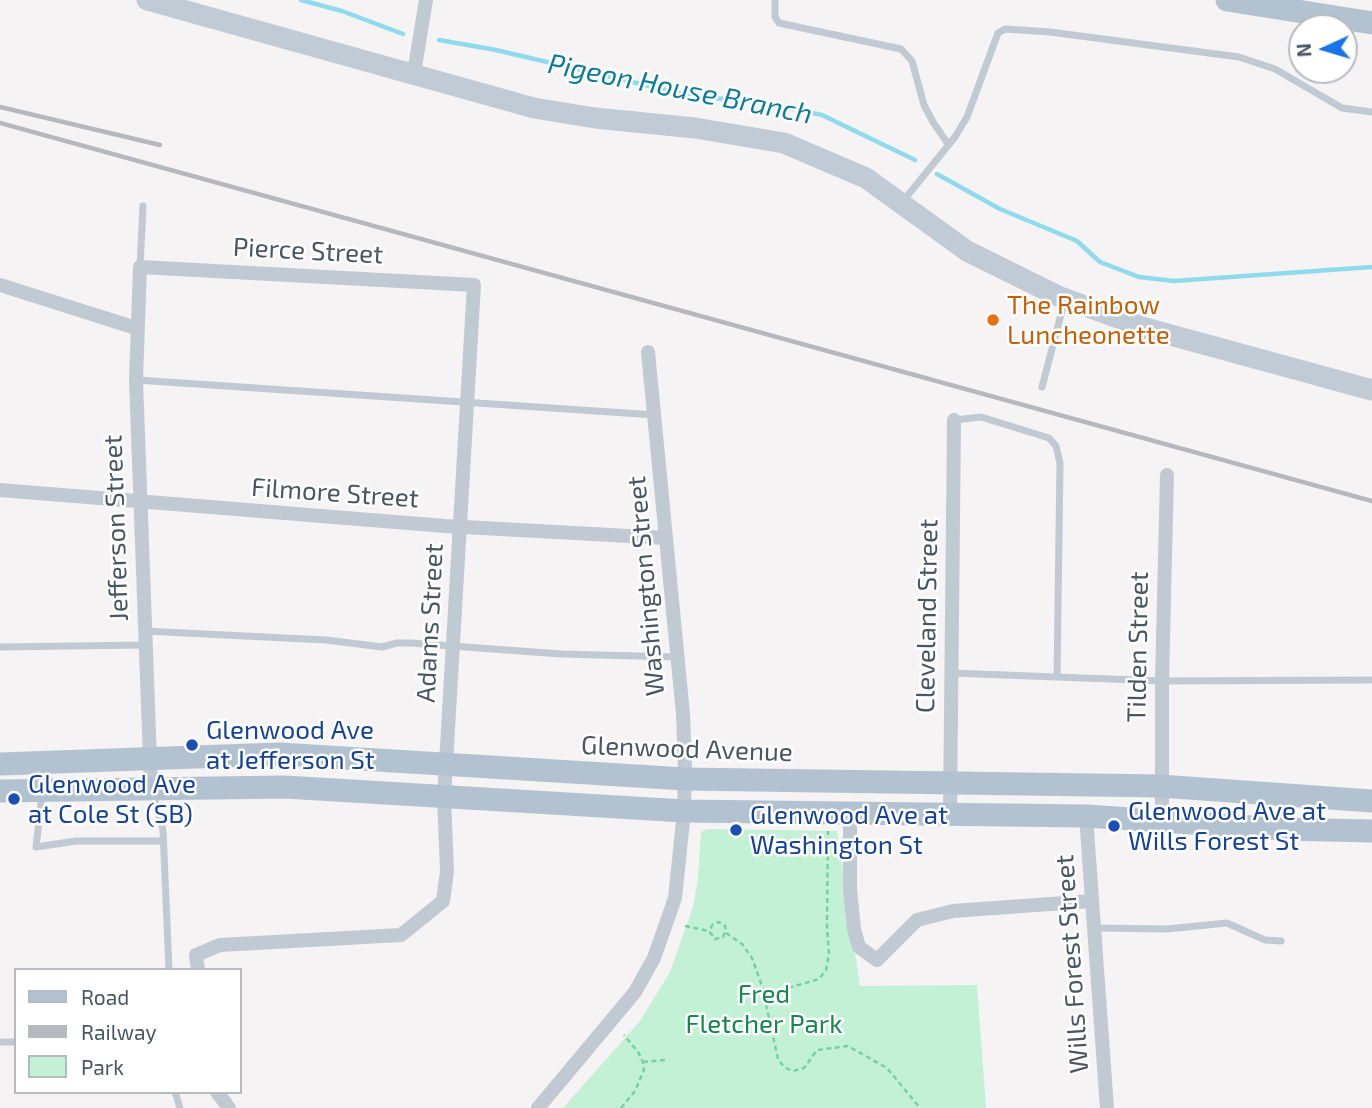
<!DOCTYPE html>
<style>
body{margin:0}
#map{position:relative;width:1372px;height:1108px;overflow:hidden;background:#f5f3f3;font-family:"Exo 2",sans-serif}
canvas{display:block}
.legend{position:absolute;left:14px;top:968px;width:228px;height:126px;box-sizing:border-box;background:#fff;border:2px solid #b7bbc0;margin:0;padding:9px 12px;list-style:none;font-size:21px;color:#4a5661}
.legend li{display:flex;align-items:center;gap:14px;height:35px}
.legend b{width:35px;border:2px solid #b7bbc0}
.north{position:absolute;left:1288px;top:14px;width:70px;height:70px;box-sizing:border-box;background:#fff;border:2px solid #b7bbc0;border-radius:50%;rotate:266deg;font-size:19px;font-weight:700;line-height:28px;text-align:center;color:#4a5661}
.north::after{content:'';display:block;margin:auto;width:24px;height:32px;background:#1a73e8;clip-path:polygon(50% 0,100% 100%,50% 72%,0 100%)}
</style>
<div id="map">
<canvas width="1372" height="1108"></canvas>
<ul class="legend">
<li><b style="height:9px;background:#b3c2d1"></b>Road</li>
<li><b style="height:9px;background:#b5b8bd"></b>Railway</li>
<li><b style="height:19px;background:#c3f1d5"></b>Park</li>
</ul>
<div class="north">N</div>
</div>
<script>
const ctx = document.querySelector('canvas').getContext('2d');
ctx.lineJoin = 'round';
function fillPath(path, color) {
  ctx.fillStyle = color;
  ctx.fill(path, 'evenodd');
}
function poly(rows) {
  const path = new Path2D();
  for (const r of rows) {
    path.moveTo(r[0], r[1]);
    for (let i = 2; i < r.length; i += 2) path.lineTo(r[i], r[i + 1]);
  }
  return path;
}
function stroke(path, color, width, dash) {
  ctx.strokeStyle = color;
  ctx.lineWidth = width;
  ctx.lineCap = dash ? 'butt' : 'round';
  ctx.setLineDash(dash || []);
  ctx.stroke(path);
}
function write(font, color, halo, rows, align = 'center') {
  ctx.font = font + ' "Exo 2",sans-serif';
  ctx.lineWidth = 5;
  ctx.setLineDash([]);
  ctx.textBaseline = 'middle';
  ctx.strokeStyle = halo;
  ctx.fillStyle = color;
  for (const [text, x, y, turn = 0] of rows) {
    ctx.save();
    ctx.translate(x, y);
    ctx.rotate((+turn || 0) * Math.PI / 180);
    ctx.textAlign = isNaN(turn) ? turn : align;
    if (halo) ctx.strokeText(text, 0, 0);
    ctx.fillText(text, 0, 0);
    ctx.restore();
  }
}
fillPath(poly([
 [707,829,837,831,860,986,977,985,986,1108,563,1108,640,1021,670,972,693,907,698,879,701,832]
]), '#c3f1d5');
stroke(poly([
 [301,0,342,11,403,34],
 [439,40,496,50,696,97,754,101,822,115,915,160],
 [937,174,1000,209,1077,241,1100,262,1139,277,1174,281,1372,267]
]), '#90daee', 4.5);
stroke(poly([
 [685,926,709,931,715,939,723,937,726,930,725,926,719,922,713,924,709,931],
 [726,933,742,944,752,958,762,986,778,1059,784,1067,793,1071,804,1068,817,1050,848,1046,887,1068,920,1108],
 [764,995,819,979,826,970,829,954,827,927,828,831],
 [643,1062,665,1060],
 [621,1108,635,1091,644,1070,643,1062,638,1052,624,1035]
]), '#7ad0a6', 2.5, [5, 3.5]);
stroke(poly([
 [775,0,775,17,779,23,901,49,912,61,924,105,933,122,948,144],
 [904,200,955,137,967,117,998,33,1005,29,1050,32,1239,57,1275,69,1342,108,1372,112],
 [140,267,143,206],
 [137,380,655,415],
 [1042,387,1065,299],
 [954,420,981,417,1049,438,1056,446,1060,463,1057,677],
 [144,631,326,640,382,647,397,643,411,643,561,654,677,657],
 [0,647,144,645],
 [951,673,1162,681,1372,680],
 [153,793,163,830,169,970],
 [42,794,36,847,76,841,163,841],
 [1094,928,1167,929,1227,923,1265,940,1281,941],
 [0,1042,16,1042],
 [175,1092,180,1108]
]), '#c1cad2', 7);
stroke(poly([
 [414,73,426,0],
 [0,285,136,328],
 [0,490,445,526,666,538],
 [151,787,136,380,140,267,474,285,444,797,447,871,443,901,401,935,220,945,196,955,198,970],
 [850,813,850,889,854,929,859,947,877,960,917,920,953,911,1092,901],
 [950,813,954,420],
 [1086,816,1107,1108],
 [1162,820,1162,681,1167,475],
 [217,1092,229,1108],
 [538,1108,635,992,654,958,675,898,684,811,685,769,683,714,648,352]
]), '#c1cad2', 14);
stroke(poly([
 [147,0,534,108,595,118,695,128,784,143,866,178,967,251,1058,296,1145,328,1372,390]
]), '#c1cbd6', 21);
stroke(poly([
 [1227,0,1372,23],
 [0,764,280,754,685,779,1160,786,1372,801],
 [0,791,285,787,684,811,1086,816,1282,829,1372,831]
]), '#b3c2d1', 23);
stroke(poly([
 [0,107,160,145],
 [0,123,1372,501]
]), '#b5b8bd', 4.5);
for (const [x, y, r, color] of [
 [993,320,7,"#e8710a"],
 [192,745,7,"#1a4fb4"],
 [14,799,7,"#1a4fb4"],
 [1114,826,7,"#1a4fb4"],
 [736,830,7,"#1a4fb4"]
]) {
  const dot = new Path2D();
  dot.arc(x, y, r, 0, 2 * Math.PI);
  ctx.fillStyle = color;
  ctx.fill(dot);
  stroke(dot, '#fff', 2.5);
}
write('26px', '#4a5661', '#fff', [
 ["Pierce Street",308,251,3],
 ["Filmore Street",335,493,4],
 ["Jefferson Street",116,528,-92],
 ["Washington Street",646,586,-95],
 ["Cleveland Street",927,616,-89],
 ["Adams Street",430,623,-87],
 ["Tilden Street",1138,647,-89],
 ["Glenwood Avenue",687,749,2],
 ["Wills Forest Street",1072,964,-94]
]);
write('26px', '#c56008', '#fff', [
 ["The Rainbow",1007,305],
 ["Luncheonette",1007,335]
], 'left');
write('26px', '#164399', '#fff', [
 ["Glenwood Ave",206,730],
 ["at Jefferson St",206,760],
 ["Glenwood Ave",28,784],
 ["at Cole St (SB)",28,814],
 ["Glenwood Ave at",1128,811],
 ["Wills Forest St",1128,841],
 ["Glenwood Ave at",750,815],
 ["Washington St",750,845]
], 'left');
write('26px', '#17864f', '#fff', [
 ["Fred",764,994],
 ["Fletcher Park",764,1024]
]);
write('italic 28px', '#0c7c9b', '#fff', [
 ["Pigeon House Branch",680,89,11]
]);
</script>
